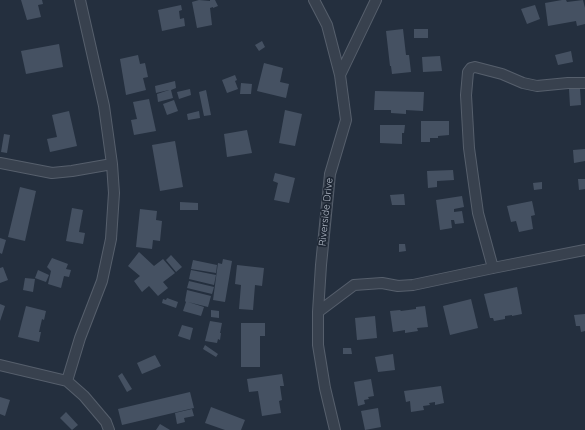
<!DOCTYPE html>
<style>
body{margin:0}
canvas{display:block;background:#242f3e}
</style>
<canvas width="585" height="430"></canvas>
<script>
const ctx = document.querySelector('canvas').getContext('2d');
ctx.lineJoin = 'round';
function fillPath(path, color) {
  ctx.fillStyle = color;
  ctx.fill(path, 'evenodd');
}
function poly(rows) {
  const path = new Path2D();
  for (const r of rows) {
    path.moveTo(r[0], r[1]);
    for (let i = 2; i < r.length; i += 2) path.lineTo(r[i], r[i + 1]);
  }
  return path;
}
function stroke(path, color, width, dash) {
  ctx.strokeStyle = color;
  ctx.lineWidth = width;
  ctx.lineCap = dash ? 'butt' : 'round';
  ctx.setLineDash(dash || []);
  ctx.stroke(path);
}
function write(font, color, halo, rows, align = 'center') {
  ctx.font = font + ' Quicksand,sans-serif';
  ctx.lineWidth = 3.5;
  ctx.setLineDash([]);
  ctx.textBaseline = 'middle';
  ctx.strokeStyle = halo;
  ctx.fillStyle = color;
  for (const [text, x, y, turn = 0] of rows) {
    ctx.save();
    ctx.translate(x, y);
    ctx.rotate((+turn || 0) * Math.PI / 180);
    ctx.textAlign = isNaN(turn) ? turn : align;
    if (halo) ctx.strokeText(text, 0, 0);
    ctx.fillText(text, 0, 0);
    ctx.restore();
  }
}
fillPath(poly([
 [21,0,42,0,43,4,38,5,41,17,27,20],
 [199,0,210,1,210,0,215,0,218,6,213,8,213,7,210,8,212,25,197,28,192,2],
 [562,0,566,0,567,2,583,0,585,8,585,24,577,26,576,21,548,26,545,3],
 [181,5,182,10,179,11,180,19,184,18,185,26,162,31,158,10],
 [535,5,540,19,527,24,521,9],
 [403,29,406,55,409,55,411,72,392,74,391,66,390,66,386,31],
 [414,29,428,29,428,38,414,38],
 [262,41,265,47,259,51,255,45],
 [59,44,63,67,26,74,21,51],
 [571,51,573,62,558,65,555,55],
 [138,55,140,64,145,63,148,77,143,78,146,90,126,95,120,59],
 [440,56,442,71,423,72,422,57],
 [264,63,283,68,280,82,289,84,286,98,257,91],
 [235,75,237,80,235,81,238,89,227,93,222,80],
 [175,81,176,88,171,90,173,98,158,102,157,94,169,90,156,93,155,86],
 [241,83,252,84,251,94,240,94],
 [190,89,191,95,179,99,177,92],
 [569,89,580,89,581,105,570,106],
 [206,90,211,115,204,116,199,92],
 [375,91,424,92,423,111,406,110,406,114,391,113,391,110,374,110],
 [149,99,156,131,134,135,131,120,137,119,133,102],
 [174,100,178,111,167,115,163,104],
 [285,110,302,114,295,146,279,143],
 [69,111,77,146,50,152,47,139,57,137,52,115],
 [199,111,200,118,188,120,187,114],
 [421,121,449,121,449,135,438,136,438,138,430,138,430,142,421,142],
 [380,125,405,125,404,133,402,133,402,144,380,143],
 [247,130,252,153,227,157,224,134],
 [4,134,10,135,7,153,1,152],
 [175,141,183,187,160,191,152,145],
 [585,149,585,161,574,163,573,150],
 [453,170,454,180,437,181,437,187,428,188,427,171],
 [275,173,295,178,289,203,274,200,278,183,273,181],
 [578,179,585,179,585,189,579,190],
 [542,182,542,189,534,190,533,183],
 [20,187,36,191,25,241,8,237],
 [404,194,405,205,392,205,390,195],
 [462,196,464,207,454,209,454,212,462,211,464,223,455,224,454,220,451,220,452,228,440,230,436,200],
 [532,201,535,215,531,216,533,229,519,232,516,221,511,222,507,206],
 [180,202,198,203,198,210,180,210],
 [72,208,83,210,79,232,85,233,83,244,66,241],
 [140,209,157,211,156,220,162,221,160,241,153,240,152,249,136,247],
 [0,238,6,240,2,254,0,253],
 [399,244,405,244,406,251,399,252],
 [139,252,154,266,163,259,175,273,163,282,168,288,158,296,149,286,142,292,134,281,140,276,128,266],
 [171,255,182,267,176,272,166,260],
 [52,258,68,264,66,269,71,270,69,277,64,276,61,288,48,284,51,271,47,267],
 [223,259,232,261,225,302,213,300,218,263,222,264],
 [193,260,217,265,216,273,191,269],
 [237,265,264,268,262,286,255,285,253,310,239,309,241,285,235,284],
 [3,267,8,280,0,283,0,268],
 [38,270,49,275,46,282,35,278],
 [191,270,216,275,214,285,189,279],
 [25,278,35,279,33,292,23,290],
 [189,281,214,287,212,294,187,288],
 [517,287,522,314,512,316,512,315,505,316,505,319,494,321,493,318,490,318,484,294],
 [187,290,211,296,208,307,188,302,204,307,201,316,183,311,186,302,185,301],
 [167,298,178,302,176,308,162,303,163,299,166,300],
 [471,299,478,328,450,335,443,306],
 [0,304,5,306,0,321],
 [26,306,46,311,44,320,42,319,39,332,41,332,39,342,18,337],
 [425,306,428,327,417,328,418,331,405,333,405,330,393,332,390,311,400,310,401,311,416,309,416,307],
 [211,310,219,311,219,318,211,317],
 [585,314,585,331,581,332,580,326,576,326,574,315],
 [375,316,377,338,357,340,355,318],
 [210,321,222,323,220,333,221,333,220,340,218,339,217,343,205,341],
 [241,323,265,323,265,336,260,336,260,367,241,367],
 [182,325,193,328,190,340,178,336],
 [205,345,218,354,216,357,203,349],
 [343,348,351,348,352,354,343,354],
 [393,354,395,370,378,372,375,357],
 [155,355,161,366,142,374,137,363],
 [122,373,132,389,127,392,118,376],
 [282,374,284,386,280,386,282,400,279,401,281,413,262,416,258,391,249,392,247,379],
 [371,379,374,396,368,397,369,399,364,400,365,404,358,406,354,382],
 [441,386,444,403,435,405,435,402,429,403,430,405,423,406,424,410,411,412,410,401,406,402,404,391],
 [190,392,194,408,122,425,118,409],
 [0,397,10,400,5,416,0,414],
 [211,407,245,420,241,430,225,430,205,423],
 [378,408,381,427,365,430,361,411],
 [192,409,194,416,184,418,185,422,177,424,175,413],
 [66,412,78,425,72,430,60,418],
 [160,424,170,430,156,430]
]), '#455162');
const street = poly([
 [314,0,327,25,340,75,346,120,330,174,321,265,318,312,318,345,325,388,335,430],
 [340,75,376,0],
 [0,163,52,173,72,171,112,164],
 [493,268,478,213,469,148,466,95,468,72,471,68,475,67,502,74,523,83,537,86,568,83,585,83],
 [318,312,354,285,382,283,398,286,413,285,493,268,585,250],
 [0,365,67,381,84,396,106,422,109,430],
 [67,381,80,338,102,281,111,239,114,193,112,164,104,106,80,0]
]);
stroke(street, '#565f6c', 12);
stroke(street, '#38414e', 10);
write('10px', '#b4bcc9', '#1d2633', [
 ["Riverside Drive",326,212,-84]
]);
</script>
